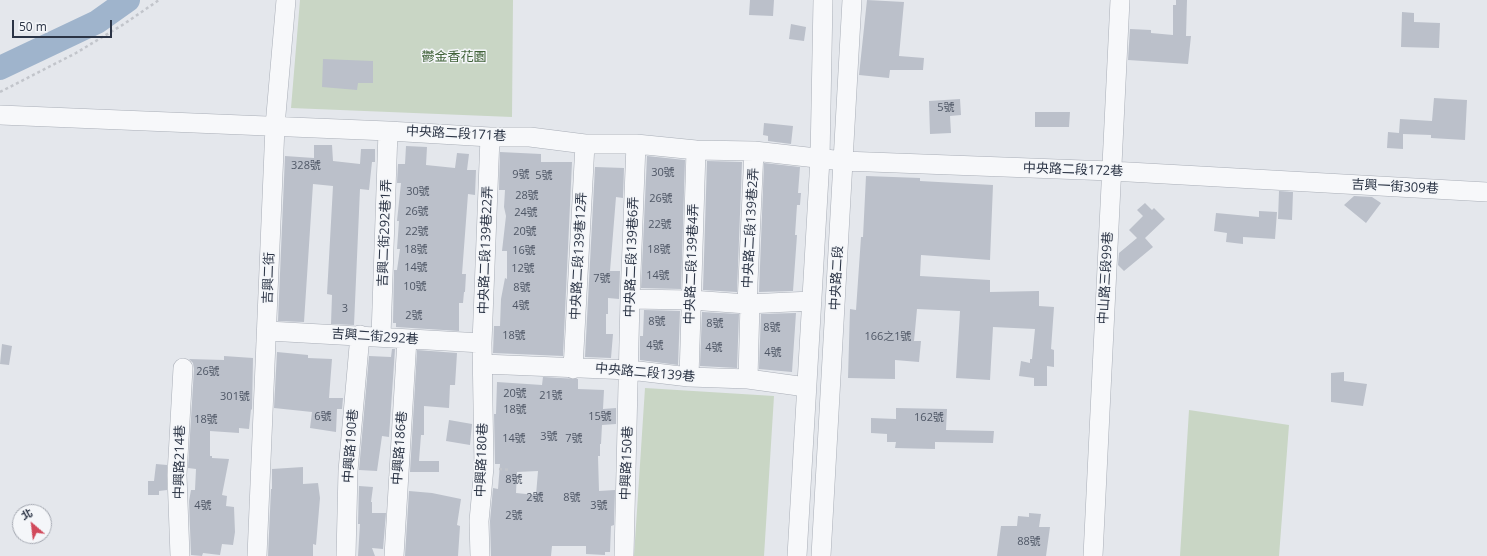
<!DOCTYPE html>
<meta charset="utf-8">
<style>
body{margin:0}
#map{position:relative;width:1487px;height:556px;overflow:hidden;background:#e4e7ec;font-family:"Open Sans","Noto Sans TC",sans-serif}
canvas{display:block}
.north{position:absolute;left:12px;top:504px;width:40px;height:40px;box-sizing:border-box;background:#f4f6f9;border:1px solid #a4a8b1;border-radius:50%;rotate:332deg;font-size:11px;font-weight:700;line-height:16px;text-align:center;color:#2b3445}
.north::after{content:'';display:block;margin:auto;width:14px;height:18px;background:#d1495b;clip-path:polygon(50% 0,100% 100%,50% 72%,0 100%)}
.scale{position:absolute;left:12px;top:20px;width:100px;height:18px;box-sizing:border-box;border:2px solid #2b3445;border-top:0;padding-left:5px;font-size:12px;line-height:14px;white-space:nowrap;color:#2b3445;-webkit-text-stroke:3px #f4f6f9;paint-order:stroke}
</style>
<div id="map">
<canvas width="1487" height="556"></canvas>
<div class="north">北</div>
<div class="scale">50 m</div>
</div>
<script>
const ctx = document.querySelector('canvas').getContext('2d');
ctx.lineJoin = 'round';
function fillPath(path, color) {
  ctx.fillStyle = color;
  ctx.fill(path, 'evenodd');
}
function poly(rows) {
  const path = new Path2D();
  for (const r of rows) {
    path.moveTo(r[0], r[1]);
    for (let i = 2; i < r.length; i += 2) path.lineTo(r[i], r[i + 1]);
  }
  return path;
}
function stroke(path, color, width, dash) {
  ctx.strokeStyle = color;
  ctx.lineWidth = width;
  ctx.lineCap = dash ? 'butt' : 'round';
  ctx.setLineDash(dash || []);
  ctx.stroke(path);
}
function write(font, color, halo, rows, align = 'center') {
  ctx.font = font + ' "Open Sans","Noto Sans TC",sans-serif';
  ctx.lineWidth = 3;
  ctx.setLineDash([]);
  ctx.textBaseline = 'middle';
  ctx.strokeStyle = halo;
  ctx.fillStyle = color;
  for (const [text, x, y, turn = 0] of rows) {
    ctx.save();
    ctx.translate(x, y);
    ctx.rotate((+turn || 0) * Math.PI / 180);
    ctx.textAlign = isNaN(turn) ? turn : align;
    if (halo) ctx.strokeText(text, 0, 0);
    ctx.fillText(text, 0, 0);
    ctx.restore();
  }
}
fillPath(poly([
 [300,0,513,0,512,117,291,108],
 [645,388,774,396,764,556,634,556],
 [1189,410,1289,425,1279,556,1180,556]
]), '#c9d6c5');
stroke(poly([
 [0,68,97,22,128,0]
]), '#9fb4cc', 24);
fillPath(poly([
 [750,0,774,0,773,16,749,15],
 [867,0,904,2,899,56,924,58,923,70,890,70,889,78,859,75],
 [1176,0,1187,0,1186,36,1191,36,1188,64,1128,60,1130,29,1151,30,1151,33,1173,35,1173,5,1176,5],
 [1402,12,1414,13,1414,22,1440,23,1439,48,1401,47],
 [791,24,806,27,804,41,789,39],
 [323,59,373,61,373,83,358,83,357,90,322,87],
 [1434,98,1467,100,1465,140,1431,138,1431,135,1403,134,1403,149,1387,148,1388,132,1399,133,1400,119,1432,121],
 [960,99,961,115,950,116,951,133,930,134,929,101],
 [1035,112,1070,112,1069,127,1035,127],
 [764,123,793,126,791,144,768,141,768,136,763,135],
 [314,145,332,145,333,161,360,164,361,149,375,149,375,162,372,162,369,190,360,189,354,325,331,324,332,295,327,294,333,186,313,184,304,322,278,321,285,156,314,158],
 [406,146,427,147,426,165,455,168,457,153,469,154,467,170,476,170,475,195,468,194,462,274,466,274,465,292,464,292,463,303,459,303,459,331,396,327,396,323,393,323,394,270,397,270,400,249,397,249,399,221,397,221,401,183,397,183,398,164,405,164],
 [500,152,541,154,541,162,572,162,563,356,493,353,494,326,500,326,501,299,505,278,507,279,507,251,502,251,506,216,504,207,505,190,499,190],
 [647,156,685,160,681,289,641,288],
 [707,161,742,162,737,292,703,290],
 [764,163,800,167,798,193,801,193,800,205,797,205,795,235,797,235,793,291,759,292],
 [595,167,624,168,623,198,616,197,610,271,620,271,619,299,608,298,608,314,606,314,606,334,613,334,611,358,585,357],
 [866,176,920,178,920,181,993,185,990,260,921,255,920,276,990,280,990,292,1039,291,1039,306,1054,307,1051,349,1054,350,1054,367,1047,366,1047,386,1034,386,1034,378,1019,376,1021,361,1030,363,1030,359,1032,359,1035,329,993,327,990,380,956,378,960,311,917,309,914,341,921,341,919,362,895,360,895,379,848,378,850,309,856,310,861,237,863,237],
 [1279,191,1293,192,1292,220,1278,219],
 [1354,196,1372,197,1381,203,1366,223,1344,205],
 [1145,203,1152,210,1154,208,1165,219,1145,238,1153,247,1124,271,1118,265,1119,253,1137,238,1129,230,1143,216,1137,210],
 [1259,211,1277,212,1275,239,1243,237,1243,244,1226,242,1227,233,1214,231,1216,213,1259,217],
 [644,310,680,311,678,365,640,360,640,336,643,336],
 [702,312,739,314,737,368,700,366],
 [796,313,792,372,759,369,761,314],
 [2,344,12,346,9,365,0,364],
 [392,349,395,349,389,437,382,436,377,471,359,470,369,356,391,357],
 [417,350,457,353,455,385,450,385,449,408,424,406,424,435,421,435,419,461,439,461,439,472,410,472],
 [277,352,308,355,308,358,332,359,329,398,343,398,342,409,337,409,336,432,310,428,312,412,274,408],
 [224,356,253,358,252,410,251,409,249,429,239,428,239,433,210,431,210,456,212,456,212,458,229,459,222,495,227,496,226,506,234,507,235,532,233,545,222,544,220,555,203,553,202,556,191,555,189,501,191,490,195,490,196,469,188,468,194,369,193,363,189,359,224,360],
 [1344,372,1344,381,1367,384,1363,406,1331,402,1331,373],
 [543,377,578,379,578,389,604,390,603,409,616,408,616,424,602,425,601,444,600,444,600,456,598,456,599,491,615,490,614,525,611,526,610,552,605,552,605,555,586,554,586,546,552,546,551,556,491,556,490,521,493,488,498,489,500,464,495,464,494,414,496,414,497,382,542,385],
 [538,471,536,495,516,493,517,472],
 [896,408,947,409,946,430,994,431,993,443,935,442,935,449,895,448,896,442,887,442,887,434,871,433,871,418,896,419],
 [449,420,472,424,470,445,446,441],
 [156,464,167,465,167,490,159,491,159,495,148,495,148,481,154,481],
 [303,467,303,484,318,483,320,498,316,545,313,544,313,556,268,556,271,489,272,489,272,469],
 [359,486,373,487,371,502,372,502,372,513,386,513,383,549,372,548,375,556,358,556,360,524,358,524],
 [409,491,432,493,461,499,457,525,460,526,458,556,405,556],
 [1029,513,1041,514,1039,527,1050,527,1046,556,997,556,1001,526,1017,526,1018,516,1029,517]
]), '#bbc0ca');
const minor = poly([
 [0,115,388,131,490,137,530,137,585,144,636,144,696,150,754,151,843,161,1111,171,1487,192],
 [630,299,691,300,747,304,812,301],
 [747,304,754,151],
 [268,331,482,343],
 [381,336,388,131],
 [483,364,630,370,689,377,748,379,806,387],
 [573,369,585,144],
 [689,377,696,150],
 [748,379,750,303],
 [180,556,177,475,183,368],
 [257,556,275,126,286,0],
 [346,556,348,471,360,335],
 [394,556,407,339],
 [480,556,479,521,484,467,482,343,490,137],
 [624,556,630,299,636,144],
 [797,556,820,159,823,0],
 [821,556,852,0],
 [1093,556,1120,0]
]);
stroke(minor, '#a9aeb7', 20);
stroke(poly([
 [0,92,76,53,124,24,159,0],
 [499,469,510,470]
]), '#c2c5cb', 2.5, [3, 3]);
stroke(minor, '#f7f8fa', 19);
write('11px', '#4f5766', null, [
 ["5號",946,108],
 ["328號",306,166],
 ["30號",663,173],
 ["9號",521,175],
 ["5號",544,176],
 ["30號",418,192],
 ["28號",527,196],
 ["26號",661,199],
 ["26號",417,212],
 ["24號",526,213],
 ["22號",660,225],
 ["22號",417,232],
 ["20號",525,232],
 ["18號",416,250],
 ["18號",659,250],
 ["16號",524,251],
 ["14號",416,268],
 ["12號",523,269],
 ["14號",658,276],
 ["7號",602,279],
 ["10號",415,287],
 ["8號",522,288],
 ["4號",521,306],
 ["3",345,309],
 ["2號",414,316],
 ["8號",657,322],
 ["8號",715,324],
 ["8號",772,328],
 ["18號",514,336],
 ["166之1號",888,337],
 ["4號",655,346],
 ["4號",714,348],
 ["4號",773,353],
 ["26號",208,372],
 ["20號",515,394],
 ["21號",551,396],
 ["301號",235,397],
 ["18號",515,410],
 ["6號",323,417],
 ["15號",600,417],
 ["162號",929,418],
 ["18號",206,420],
 ["3號",549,437],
 ["14號",514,439],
 ["7號",574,439],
 ["8號",514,480],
 ["2號",535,498],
 ["8號",572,498],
 ["4號",203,506],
 ["3號",599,506],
 ["2號",514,516],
 ["88號",1029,542]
]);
write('13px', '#3f6138', '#f4f6f9', [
 ["鬱金香花園",454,57]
]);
write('13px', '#2b3445', '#f4f6f9', [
 ["中央路二段171巷",456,134,3],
 ["中央路二段172巷",1073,170,2],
 ["吉興一街309巷",1395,187,3],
 ["中央路二段139巷2弄",751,228,-87],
 ["吉興二街292巷1弄",385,233,-88],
 ["中央路二段139巷22弄",486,250,-88],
 ["中央路二段139巷12弄",579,256,-87],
 ["中央路二段139巷6弄",632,257,-88],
 ["中央路二段139巷4弄",692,264,-88],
 ["吉興二街",269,278,-88],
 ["中央路二段",837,278,-87],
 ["中山路三段99巷",1106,278,-87],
 ["吉興二街292巷",375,337,4],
 ["中央路二段139巷",645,373,5],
 ["中興路190巷",351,446,-86],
 ["中興路186巷",400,448,-86],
 ["中興路180巷",482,460,-88],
 ["中興路214巷",180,462,-89],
 ["中興路150巷",627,463,-88]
]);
</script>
